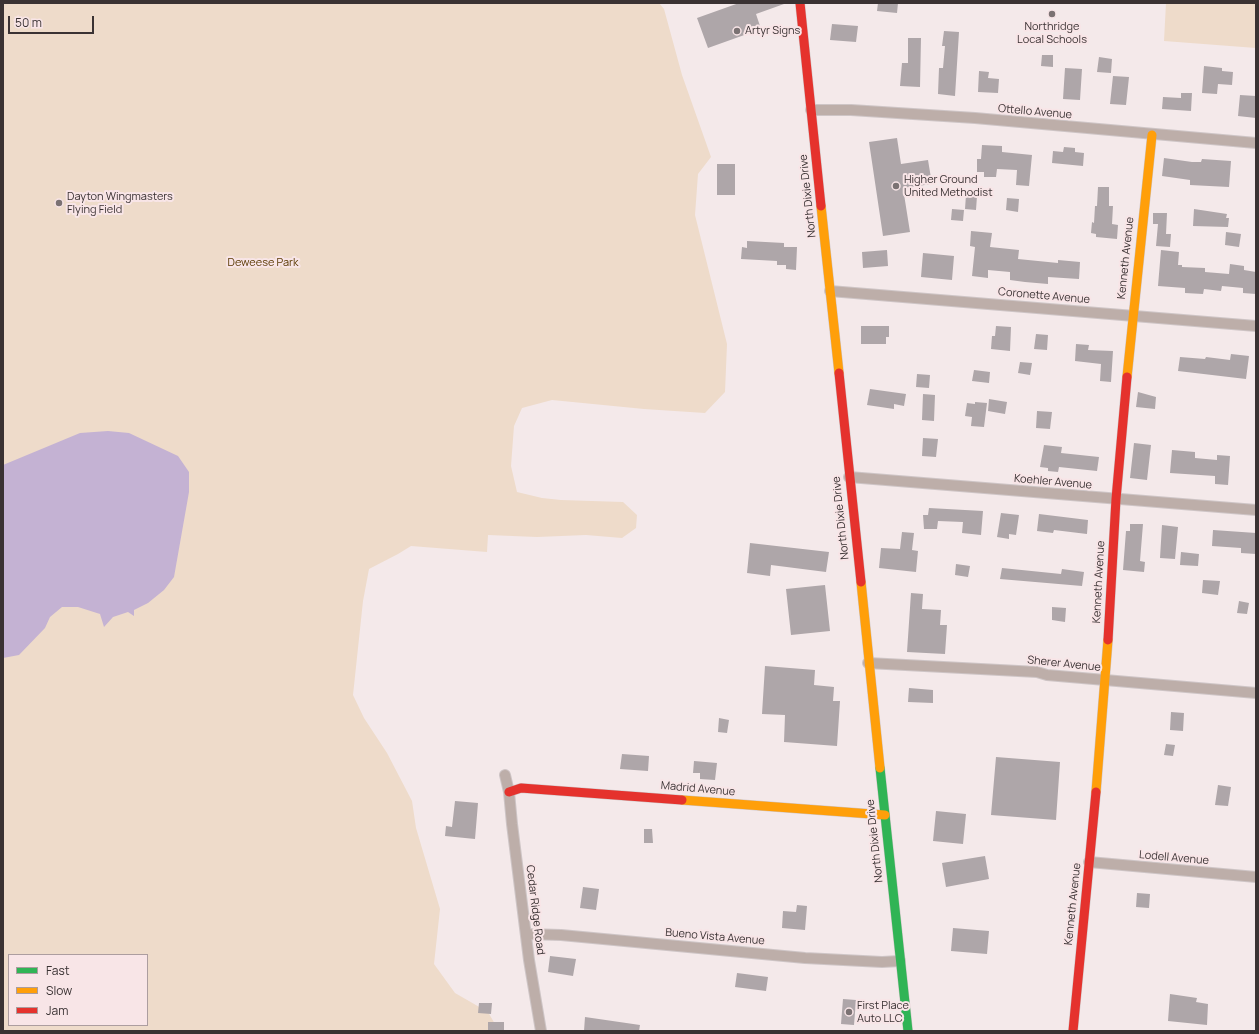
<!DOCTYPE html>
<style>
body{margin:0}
#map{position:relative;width:1259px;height:1034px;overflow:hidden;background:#f4e9ea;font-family:Manrope,sans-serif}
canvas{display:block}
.frame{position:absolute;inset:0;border:4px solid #3a3233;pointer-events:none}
.legend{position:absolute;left:8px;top:954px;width:140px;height:72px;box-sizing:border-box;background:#f8e5e7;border:1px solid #ac9d9f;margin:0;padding:5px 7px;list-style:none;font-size:12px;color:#3a3233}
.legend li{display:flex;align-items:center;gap:8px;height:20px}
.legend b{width:20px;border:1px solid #ac9d9f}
.scale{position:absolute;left:8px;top:16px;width:86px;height:18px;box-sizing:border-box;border:2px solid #3a3233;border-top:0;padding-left:5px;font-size:12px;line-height:14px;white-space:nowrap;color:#3a3233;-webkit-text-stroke:3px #f8e5e7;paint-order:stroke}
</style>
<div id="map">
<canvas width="1259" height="1034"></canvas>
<div class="frame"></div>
<ul class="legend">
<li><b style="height:5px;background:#30b455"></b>Fast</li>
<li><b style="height:5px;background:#ff9f0a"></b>Slow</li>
<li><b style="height:5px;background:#e5322d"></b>Jam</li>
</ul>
<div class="scale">50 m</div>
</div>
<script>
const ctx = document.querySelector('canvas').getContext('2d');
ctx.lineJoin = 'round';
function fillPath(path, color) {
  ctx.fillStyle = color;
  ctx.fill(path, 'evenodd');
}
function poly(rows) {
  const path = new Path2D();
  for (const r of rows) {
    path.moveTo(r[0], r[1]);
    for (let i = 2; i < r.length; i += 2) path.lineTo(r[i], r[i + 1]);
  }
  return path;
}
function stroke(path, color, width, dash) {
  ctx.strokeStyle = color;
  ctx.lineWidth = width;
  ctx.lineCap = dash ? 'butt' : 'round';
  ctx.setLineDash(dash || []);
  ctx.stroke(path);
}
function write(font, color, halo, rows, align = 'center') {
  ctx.font = font + ' Manrope,sans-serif';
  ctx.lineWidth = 4;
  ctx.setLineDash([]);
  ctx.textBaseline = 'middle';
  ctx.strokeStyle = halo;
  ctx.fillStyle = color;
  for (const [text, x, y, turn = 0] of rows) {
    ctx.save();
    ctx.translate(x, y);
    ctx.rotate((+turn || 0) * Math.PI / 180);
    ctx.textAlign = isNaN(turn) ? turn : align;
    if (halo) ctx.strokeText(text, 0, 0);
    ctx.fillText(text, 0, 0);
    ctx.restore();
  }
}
fillPath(poly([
 [3,3,659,3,664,9,682,75,711,157,698,174,695,215,727,344,725,392,705,413,644,409,552,400,522,408,514,426,511,466,517,492,542,498,561,500,623,502,637,515,636,528,622,538,586,535,537,537,488,535,487,552,411,546,398,554,369,569,363,601,353,695,364,718,387,753,412,801,416,828,440,909,434,964,455,993,488,1012,499,1031,3,1031],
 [9,955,147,955,147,1025,9,1025],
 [1166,3,1256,3,1256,48,1164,41]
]), '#eedbca');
fillPath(poly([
 [108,431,129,433,178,456,189,472,189,492,174,577,164,590,148,603,134,610,134,616,128,612,113,617,104,627,100,614,78,607,62,607,50,617,45,628,19,655,3,658,3,465,80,433]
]), '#c4b2d3');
fillPath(poly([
 [739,3,784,4,756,14,761,29,708,48,697,18],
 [878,3,898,3,897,13,877,11],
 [832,24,858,26,856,42,830,40],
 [944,31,959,32,955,96,938,94,939,68,943,68,945,46,942,46],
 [908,38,921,38,920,87,900,86,902,63,908,63],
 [1042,55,1053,55,1053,67,1041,66],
 [1099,57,1112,59,1111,73,1097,72],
 [1204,66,1222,68,1222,71,1233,72,1232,85,1218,84,1217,94,1202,93],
 [1065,68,1082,69,1080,100,1063,99],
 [979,71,989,72,988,78,999,79,998,93,978,92],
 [1113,76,1129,77,1126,105,1110,104],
 [1181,93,1192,93,1191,111,1162,109,1163,97,1181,98],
 [1240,95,1256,96,1256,118,1238,116],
 [897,138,901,164,928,160,932,184,903,188,910,232,883,236,869,142],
 [982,145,1002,146,1002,152,1032,155,1029,186,1016,185,1017,170,997,169,996,177,984,177,984,172,977,172,977,159,981,159],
 [1064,147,1075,148,1075,152,1084,153,1083,166,1052,163,1053,151,1063,152],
 [1164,158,1192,162,1201,162,1202,159,1231,161,1229,187,1190,185,1190,180,1162,176],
 [717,164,735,164,735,195,717,195],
 [1098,187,1109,187,1109,206,1113,206,1112,224,1118,225,1117,239,1096,237,1096,234,1091,233,1092,222,1094,223,1095,206,1097,206],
 [966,195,977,196,976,210,965,209],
 [1007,198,1019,199,1018,212,1006,210],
 [952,209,964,210,963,221,951,220],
 [1194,209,1227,214,1226,218,1229,218,1228,227,1193,226],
 [1153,213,1167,213,1166,234,1171,234,1170,247,1156,246,1158,224,1153,224],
 [971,231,992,233,990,247,1019,250,1018,259,1058,263,1058,260,1080,262,1079,279,1048,277,1048,284,1025,282,1010,280,1010,272,988,270,988,278,972,276,975,247,970,246],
 [1226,232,1241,234,1239,247,1225,245],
 [747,241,784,243,784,247,797,247,796,270,786,269,786,265,777,265,777,261,741,259,742,247,747,248],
 [887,250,888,266,863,268,862,252],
 [1161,250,1179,252,1178,265,1182,265,1182,267,1205,268,1205,272,1229,274,1230,264,1244,266,1244,270,1256,272,1256,294,1243,293,1243,288,1222,286,1221,291,1204,289,1203,294,1185,293,1185,288,1158,286],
 [923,253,954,256,952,280,921,277],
 [861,326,889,326,889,337,886,337,886,344,861,344],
 [996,326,1011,327,1010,351,991,349,992,336,995,336],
 [1036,334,1048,335,1047,350,1034,349],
 [1076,344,1089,345,1088,350,1113,351,1111,382,1100,381,1101,364,1075,361],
 [1231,354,1249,356,1246,379,1178,371,1180,357,1205,359,1206,357,1230,360],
 [1020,362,1032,363,1030,375,1018,373],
 [974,370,990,372,989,383,972,381],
 [917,374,930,375,929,388,916,387],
 [870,389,906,394,904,406,894,404,894,409,867,405],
 [1138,392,1156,397,1155,409,1136,407],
 [923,394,935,395,934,421,922,420],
 [989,399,1007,402,1005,414,988,411],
 [975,402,987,403,984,427,971,426,972,417,965,416,967,403,975,404],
 [1037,411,1052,412,1050,429,1036,428],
 [923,438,938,439,936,457,922,456],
 [1134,443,1151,445,1147,480,1130,478],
 [1044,445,1062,447,1061,453,1099,457,1097,471,1059,467,1058,472,1048,471,1048,468,1040,467],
 [1172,450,1195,452,1195,458,1217,460,1217,455,1230,456,1228,485,1215,484,1215,476,1170,473],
 [929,508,983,511,981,535,962,533,963,522,938,521,937,529,924,529,923,515,928,515],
 [1001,513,1019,515,1016,535,1009,534,1009,539,997,537],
 [1039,514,1088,520,1087,534,1054,530,1053,533,1037,531],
 [1130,524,1143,524,1140,561,1145,562,1144,572,1123,570,1126,531,1130,531],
 [1162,525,1178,527,1175,559,1160,558],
 [1213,530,1256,533,1256,554,1241,553,1241,548,1212,546],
 [902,532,914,533,912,550,918,551,916,572,879,568,881,548,900,549],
 [750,543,829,552,826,572,771,565,770,576,747,573],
 [1181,552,1199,554,1198,566,1180,565],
 [956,564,970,566,968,577,955,575],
 [1002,568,1061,574,1062,569,1084,572,1082,586,1000,579],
 [1203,580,1220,581,1218,595,1202,593],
 [825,585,830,631,791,635,786,589],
 [911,593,923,594,922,609,941,610,940,625,947,625,945,654,907,652],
 [1239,601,1249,603,1247,614,1237,613],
 [1052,607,1066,608,1065,622,1052,620],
 [765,666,815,670,814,685,834,687,833,701,840,701,837,746,784,742,785,715,762,714],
 [909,688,933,690,933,703,908,702],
 [1171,712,1184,713,1183,731,1170,730],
 [719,718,729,720,727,733,718,732],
 [1166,744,1175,745,1173,756,1164,755],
 [622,754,649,756,648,771,620,769],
 [996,757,1060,762,1056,820,991,815],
 [694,761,717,763,715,780,700,779,700,773,693,773],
 [1218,785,1231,787,1228,806,1215,805],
 [455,801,478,803,475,839,445,836,446,826,452,827],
 [936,811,966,814,963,844,933,841],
 [644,829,652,829,653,843,644,843],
 [985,856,989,879,946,887,942,863],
 [583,887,599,889,596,910,580,908],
 [1137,893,1150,894,1149,908,1136,907],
 [797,905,807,906,805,930,782,928,783,911,796,912],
 [953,928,989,931,987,954,951,951],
 [550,956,576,959,573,976,548,972],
 [737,973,768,977,766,991,735,987],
 [1170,994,1197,998,1196,1002,1208,1004,1207,1025,1168,1021],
 [843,999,856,1000,854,1025,841,1024],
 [479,1003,492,1003,491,1014,478,1013],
 [585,1017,640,1025,639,1031,584,1031],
 [488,1022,504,1022,504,1031,488,1031]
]), '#aea6a9');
const street = poly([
 [811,110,851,110,975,118,1256,143],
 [830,291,1256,326],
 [849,477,1256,510],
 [868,663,1037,672,1047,675,1256,693],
 [505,775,509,792,512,824,529,960,541,1031],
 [1089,862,1256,877],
 [527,934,561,935,805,958,882,962,900,961]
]);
const fast = poly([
 [880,768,908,1031]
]);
const slow = poly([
 [821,206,839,373],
 [1127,377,1152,135],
 [861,582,880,768],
 [1096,792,1108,640],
 [682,800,885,815]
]);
const jam = poly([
 [800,3,821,206],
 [839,373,861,582],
 [1108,640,1116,499,1127,377],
 [509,792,521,788,682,800],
 [1073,1031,1096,792]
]);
stroke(street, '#cec5c6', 12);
stroke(fast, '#cec5c6', 10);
stroke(slow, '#cec5c6', 10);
stroke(jam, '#cec5c6', 10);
stroke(street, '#bdaea9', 10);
stroke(fast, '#30b455', 9);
stroke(slow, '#ff9f0a', 9);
stroke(jam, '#e5322d', 9);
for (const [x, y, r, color] of [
 [1052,14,4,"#7b7273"],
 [737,31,4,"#7b7273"],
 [896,186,4,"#7b7273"],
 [59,203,4,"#7b7273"],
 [849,1012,4,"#7b7273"]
]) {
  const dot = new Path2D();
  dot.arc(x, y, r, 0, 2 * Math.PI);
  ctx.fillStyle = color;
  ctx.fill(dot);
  stroke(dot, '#f8e5e7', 1.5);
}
write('11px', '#3a3233', '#f8e5e7', [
 ["Northridge",1052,27,"center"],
 ["Local Schools",1052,40,"center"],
 ["Artyr Signs",745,31],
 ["Higher Ground",904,180],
 ["United Methodist",904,193],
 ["Dayton Wingmasters",67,197],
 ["Flying Field",67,210],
 ["First Place",857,1006],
 ["Auto LLC",857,1019]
], 'left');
write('11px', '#3a3233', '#f8e5e7', [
 ["Ottello Avenue",1035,112,5],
 ["North Dixie Drive",808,196,-96],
 ["Kenneth Avenue",1126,258,-84],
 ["Coronette Avenue",1044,296,5],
 ["Koehler Avenue",1053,482,5],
 ["North Dixie Drive",841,518,-96],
 ["Kenneth Avenue",1099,582,-87],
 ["Sherer Avenue",1064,664,6],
 ["Madrid Avenue",698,789,5],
 ["North Dixie Drive",875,841,-96],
 ["Lodell Avenue",1174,858,5],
 ["Kenneth Avenue",1073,904,-84],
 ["Cedar Ridge Road",535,910,83],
 ["Bueno Vista Avenue",715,937,5]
]);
write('11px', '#5a3902', '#f8e5e7', [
 ["Deweese Park",263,263]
]);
</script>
